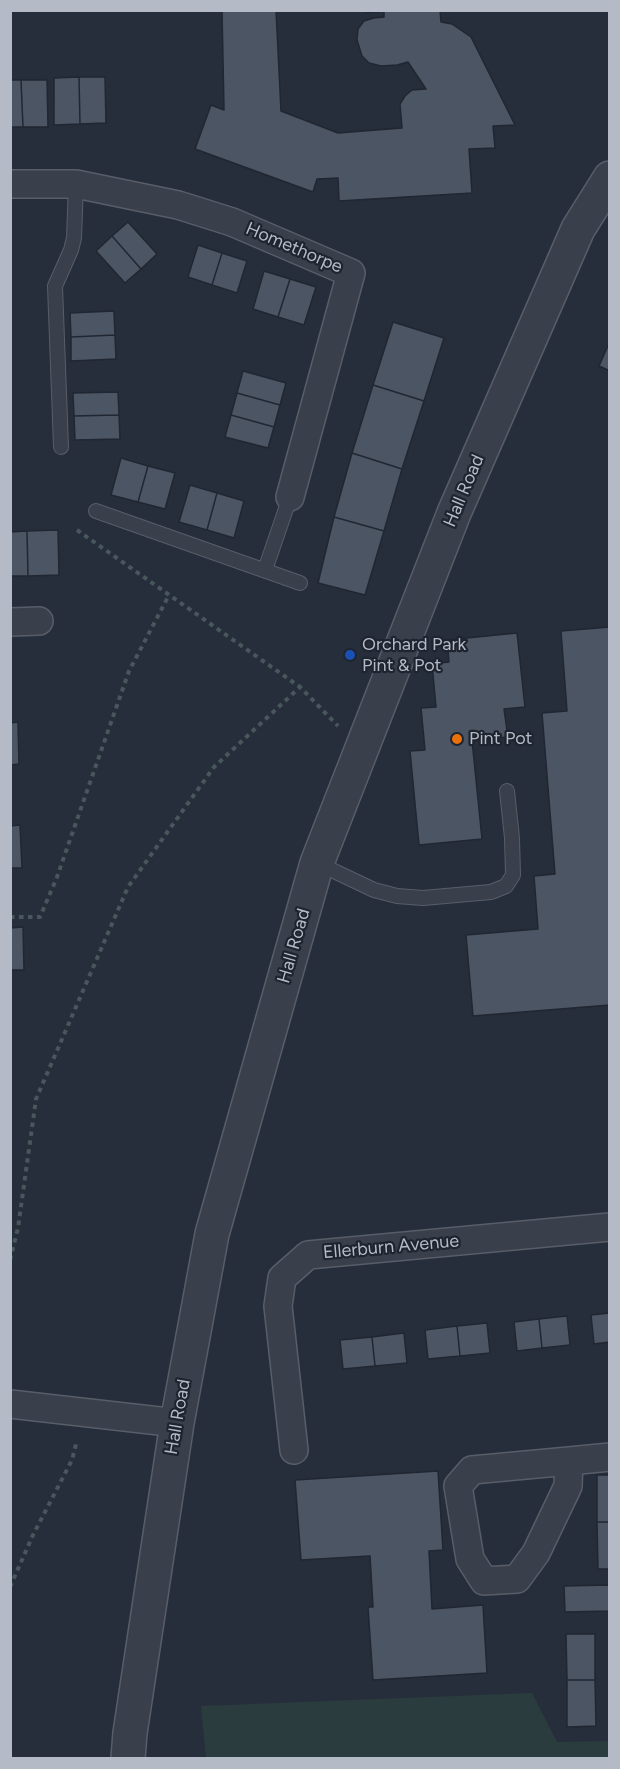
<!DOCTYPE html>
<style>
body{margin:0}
#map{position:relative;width:620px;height:1769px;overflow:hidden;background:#262e3b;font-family:Figtree,sans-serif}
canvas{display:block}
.frame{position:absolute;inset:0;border:12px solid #b5bbc6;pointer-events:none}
</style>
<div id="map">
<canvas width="620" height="1769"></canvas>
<div class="frame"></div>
</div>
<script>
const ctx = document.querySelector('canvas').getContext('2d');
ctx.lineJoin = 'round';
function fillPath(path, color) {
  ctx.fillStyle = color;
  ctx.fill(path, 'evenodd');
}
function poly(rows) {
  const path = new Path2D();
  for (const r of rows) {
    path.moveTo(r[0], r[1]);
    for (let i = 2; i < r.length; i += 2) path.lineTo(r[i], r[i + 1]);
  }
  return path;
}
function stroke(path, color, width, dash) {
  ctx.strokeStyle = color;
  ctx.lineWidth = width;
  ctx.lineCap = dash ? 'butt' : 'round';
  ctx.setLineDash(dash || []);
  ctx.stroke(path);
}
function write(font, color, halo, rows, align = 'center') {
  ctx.font = font + ' Figtree,sans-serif';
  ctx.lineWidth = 4.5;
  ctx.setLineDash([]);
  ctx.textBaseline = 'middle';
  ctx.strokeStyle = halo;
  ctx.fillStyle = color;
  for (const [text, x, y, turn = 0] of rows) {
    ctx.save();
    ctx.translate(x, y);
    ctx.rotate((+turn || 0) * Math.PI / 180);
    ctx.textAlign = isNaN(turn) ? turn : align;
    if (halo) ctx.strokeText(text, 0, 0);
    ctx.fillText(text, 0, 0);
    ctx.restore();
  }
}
fillPath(poly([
 [532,1693,557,1742,609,1741,609,1758,206,1758,201,1706]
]), '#2b3c3e');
const building = poly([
 [222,10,276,10,281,111,338,133,402,128,400,104,405,96,412,90,426,89,408,62,397,65,381,66,369,63,362,56,357,40,358,29,364,21,374,18,384,17,384,11,366,13,363,10,440,10,441,22,452,24,471,37,515,125,493,126,495,148,469,149,472,193,339,201,338,178,317,179,313,192,195,149,211,105,224,110,222,10],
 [79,77,105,77,106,123,80,124,79,77],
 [79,77,80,124,54,125,54,78,79,77],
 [10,80,21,80,23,127,10,127,10,80],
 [21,80,47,80,48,127,23,127,21,80],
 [128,222,157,254,141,269,112,236,128,222],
 [112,236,141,269,125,283,96,251,112,236],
 [198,245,222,253,212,285,188,277,198,245],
 [222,253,247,261,237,293,212,285,222,253],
 [264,271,290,279,278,317,253,309,264,271],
 [290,279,316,287,304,325,278,317,290,279],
 [114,311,115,335,71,337,70,313,114,311],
 [393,322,444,338,424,401,373,385,393,322],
 [115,335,116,359,71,361,71,337,115,335],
 [610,341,610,371,599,366,610,341],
 [243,371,286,383,280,405,237,393,243,371],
 [373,385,424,401,402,469,352,453,373,385],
 [118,392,119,415,74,416,73,393,118,392],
 [237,393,280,405,274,427,231,415,237,393],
 [119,415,120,439,75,440,74,416,119,415],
 [231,415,274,427,268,448,225,437,231,415],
 [352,453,402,469,384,531,334,517,352,453],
 [121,458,148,466,138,502,111,495,121,458],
 [148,466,175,473,165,509,138,502,148,466],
 [190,485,217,493,207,530,179,522,190,485],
 [217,493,244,501,234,538,207,530,217,493],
 [334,517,384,531,365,595,318,583,334,517],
 [58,530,59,575,28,576,27,531,58,530],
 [27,531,28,576,10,576,10,532,27,531],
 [610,627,610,1005,473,1016,466,935,538,929,534,876,555,874,542,713,567,711,561,631,610,627],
 [517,633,525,707,504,709,508,737,472,740,482,839,419,845,410,751,425,750,421,708,436,707,432,664,449,662,447,640,517,633],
 [18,722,19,764,10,765,10,723,18,722],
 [20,825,22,868,10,868,10,826,20,825],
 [23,927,24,970,10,970,10,928,23,927],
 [610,1313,610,1342,594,1344,591,1315,610,1313],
 [567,1316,570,1345,542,1348,539,1319,567,1316],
 [539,1319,542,1348,517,1351,514,1322,539,1319],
 [487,1323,490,1353,460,1356,457,1326,487,1323],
 [457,1326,460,1356,428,1359,425,1330,457,1326],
 [404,1333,407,1363,375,1366,372,1337,404,1333],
 [372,1337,375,1366,343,1369,340,1340,372,1337],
 [438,1471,443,1550,429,1551,432,1609,483,1605,487,1673,373,1680,368,1607,373,1607,370,1556,301,1560,295,1480,438,1471],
 [597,1475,610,1475,610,1522,597,1522,597,1475],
 [597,1522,610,1522,610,1569,598,1569,597,1522],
 [609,1585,609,1611,565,1612,564,1586,609,1585],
 [566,1634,595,1634,595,1680,567,1680,566,1634],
 [567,1680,595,1680,596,1726,567,1727,567,1680]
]);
fillPath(building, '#4c5563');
stroke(building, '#212732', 1.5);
const service = poly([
 [61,447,55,286,71,250,74,238,76,184],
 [96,511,300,583],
 [265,570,290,497],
 [317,863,374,890,397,896,423,898,491,892,506,886,513,875,512,838,507,791]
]);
const minor = poly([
 [10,184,76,184,178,205,232,222,351,273,290,497],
 [10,622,39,621],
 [10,1404,177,1423],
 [294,1450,278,1306,282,1278,308,1255,610,1227],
 [569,1461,568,1486,536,1553,517,1579,484,1581,470,1559,458,1486,472,1470,569,1461,610,1457]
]);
const tertiary = poly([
 [128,1758,130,1733,177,1423,212,1234,317,863,454,513,578,229,610,178]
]);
stroke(service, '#585e69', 16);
stroke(minor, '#585e69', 30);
stroke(tertiary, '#585e69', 36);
stroke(poly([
 [77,530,300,687],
 [10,917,40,917,57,877,129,671,169,595],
 [10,1260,18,1228,36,1099,128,887,214,767,300,687,338,726],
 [10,1587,33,1535,72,1460,77,1440]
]), '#48575b', 4, [4.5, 4.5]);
stroke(service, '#3a404b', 14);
stroke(minor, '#3a404b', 27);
stroke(tertiary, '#3a404b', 33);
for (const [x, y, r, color] of [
 [350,655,6,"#1a4fb4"],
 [457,739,6,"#e8710a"]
]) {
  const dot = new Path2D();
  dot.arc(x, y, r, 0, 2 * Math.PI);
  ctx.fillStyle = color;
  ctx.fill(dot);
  stroke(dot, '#1f2530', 2);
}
write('18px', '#b5bbc6', '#1f2530', [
 ["Homethorpe",294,248,23],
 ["Hall Road",464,491,-67],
 ["Hall Road",294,946,-74],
 ["Ellerburn Avenue",391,1247,-5],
 ["Hall Road",178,1417,-80]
]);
write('18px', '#b5bbc6', '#1f2530', [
 ["Orchard Park",362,645],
 ["Pint & Pot",362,666],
 ["Pint Pot",469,739]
], 'left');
</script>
